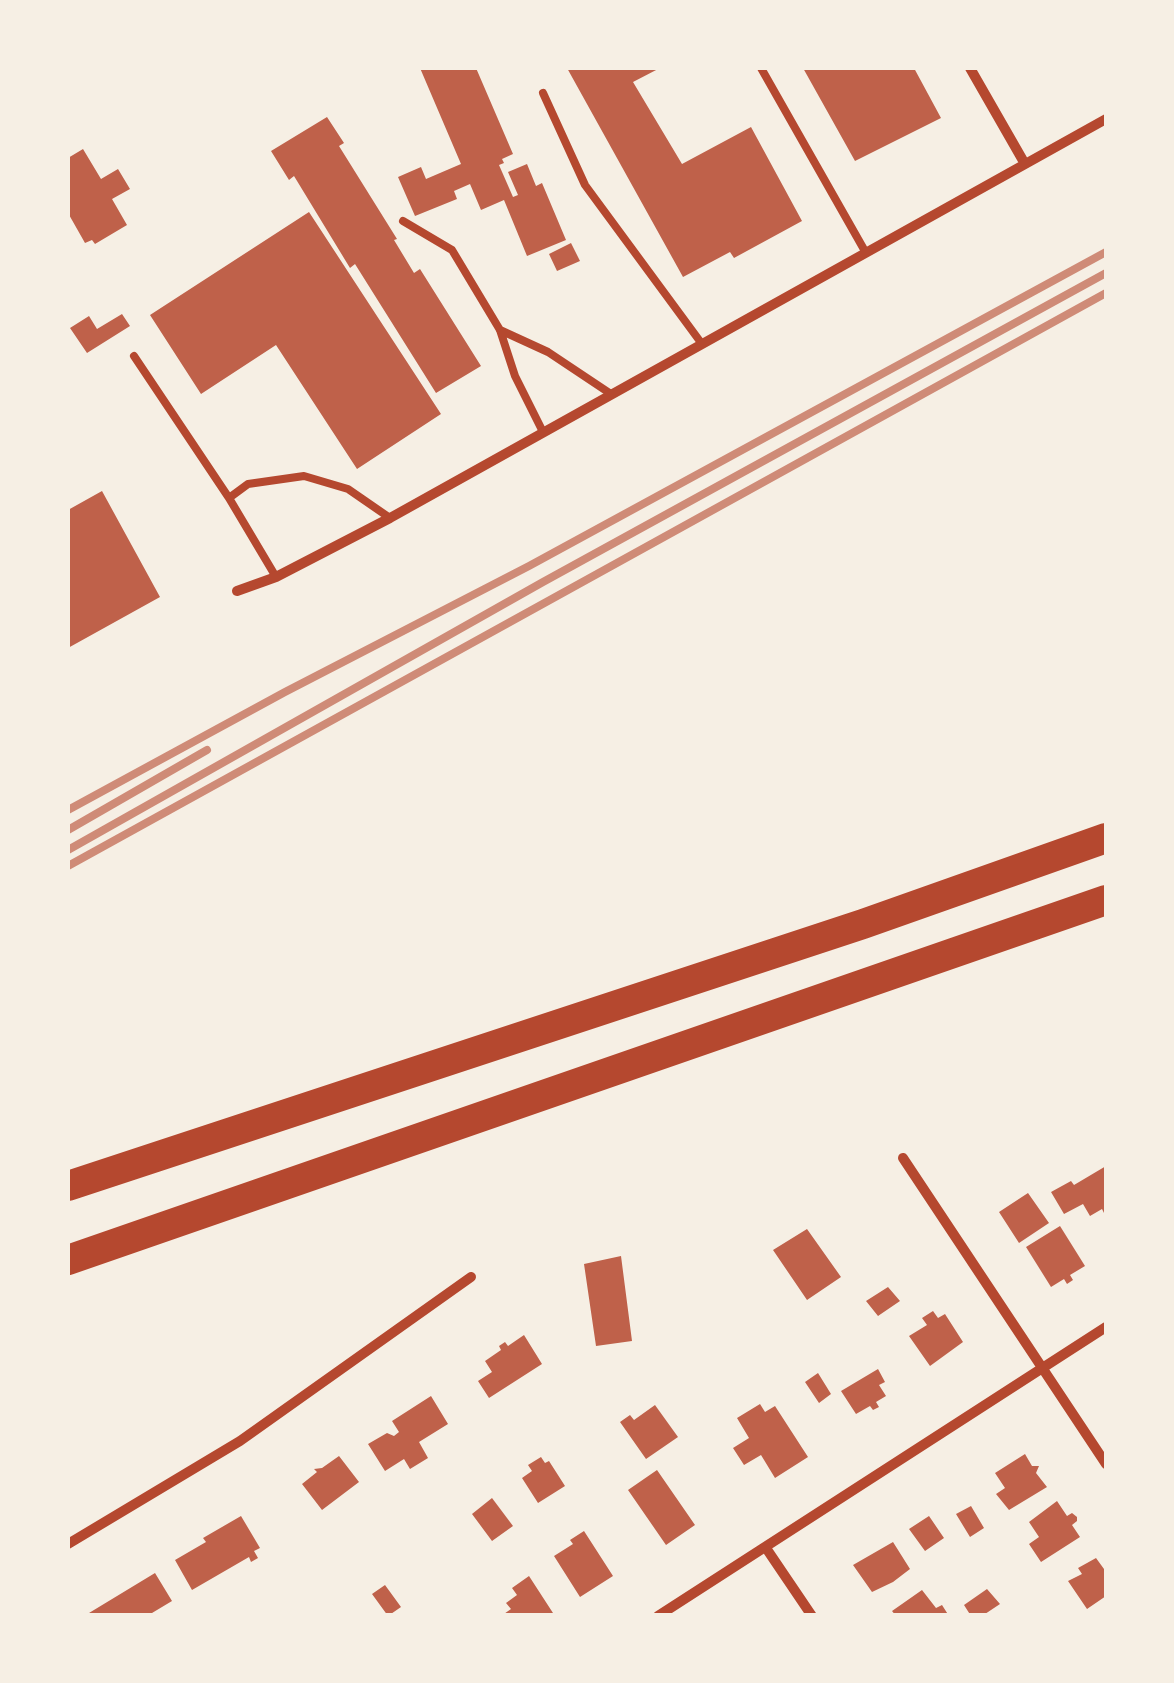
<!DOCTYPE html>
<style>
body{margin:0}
#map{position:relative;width:1174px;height:1683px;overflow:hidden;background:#f6efe4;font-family:Figtree,sans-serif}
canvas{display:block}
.frame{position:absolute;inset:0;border:70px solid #f6efe4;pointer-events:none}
</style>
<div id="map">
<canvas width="1174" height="1683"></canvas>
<div class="frame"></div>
</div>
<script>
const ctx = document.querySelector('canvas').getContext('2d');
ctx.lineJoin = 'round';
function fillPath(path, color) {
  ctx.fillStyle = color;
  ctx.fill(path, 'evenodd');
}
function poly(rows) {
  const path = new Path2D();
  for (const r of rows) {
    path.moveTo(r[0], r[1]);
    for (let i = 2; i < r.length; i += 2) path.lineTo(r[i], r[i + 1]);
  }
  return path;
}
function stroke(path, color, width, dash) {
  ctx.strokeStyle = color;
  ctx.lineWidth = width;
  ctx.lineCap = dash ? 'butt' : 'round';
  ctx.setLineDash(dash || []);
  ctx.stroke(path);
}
fillPath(poly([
 [420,68,476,68,513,154,502,159,504,163,499,165,513,197,518,195,508,172,527,164,536,186,542,183,566,240,527,256,504,200,481,210,470,184,454,191,457,199,415,216,398,177,421,167,426,179,461,164],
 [567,68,660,68,633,82,682,164,751,127,802,221,734,258,730,252,683,277],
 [803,68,914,68,941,118,855,161],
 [327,117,344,143,339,146,397,239,394,240,414,273,420,269,481,366,436,393,355,264,350,268,294,176,289,180,271,151],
 [83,149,101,179,118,169,130,189,112,199,127,225,95,244,92,240,85,243,68,213,68,158],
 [309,212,441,414,357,469,276,345,201,394,150,315],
 [571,243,580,261,557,271,549,254],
 [122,314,130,326,87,353,70,328,89,316,97,329],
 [102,491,160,597,68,648,68,510],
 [1106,1166,1106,1217,1102,1209,1090,1216,1083,1204,1064,1214,1051,1192,1071,1181,1074,1185],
 [1028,1193,1049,1223,1019,1243,999,1212],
 [1060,1226,1085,1266,1070,1275,1073,1280,1067,1284,1064,1279,1051,1287,1026,1247],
 [807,1229,841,1277,807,1300,773,1250],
 [621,1256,632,1341,596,1346,584,1264],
 [888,1287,900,1301,878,1316,866,1301],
 [933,1311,938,1318,945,1314,963,1342,930,1366,909,1336,927,1325,922,1318],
 [524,1335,542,1364,489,1398,478,1381,492,1372,485,1361,501,1350,499,1346,505,1342,508,1346],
 [878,1369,885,1382,879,1385,886,1396,876,1402,879,1407,873,1410,870,1406,856,1414,841,1391],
 [818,1373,831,1394,819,1403,805,1382],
 [431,1396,448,1424,419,1442,428,1458,410,1469,404,1459,385,1471,368,1444,387,1433,394,1436,399,1432,392,1421],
 [760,1404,765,1412,775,1406,808,1457,775,1478,761,1455,744,1465,733,1448,749,1438,737,1418],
 [655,1405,678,1437,646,1459,620,1422,630,1415,634,1420],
 [1025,1454,1032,1466,1039,1466,1036,1473,1047,1487,1009,1510,996,1494,1005,1488,995,1473],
 [339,1456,359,1482,322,1510,302,1484,317,1472,314,1469,322,1468],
 [541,1457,545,1463,549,1461,565,1486,538,1503,522,1478,532,1471,528,1465],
 [657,1470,695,1525,666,1545,628,1490],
 [492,1498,513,1526,492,1541,472,1514],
 [1057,1501,1067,1516,1072,1513,1077,1517,1077,1521,1072,1525,1080,1537,1041,1562,1029,1544,1039,1537,1029,1522],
 [971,1506,984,1528,970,1537,956,1514],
 [241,1516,260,1548,254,1551,258,1558,251,1562,249,1557,192,1590,175,1560,206,1542,203,1538],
 [929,1516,944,1538,925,1551,909,1529],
 [584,1531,613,1576,580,1597,554,1556,573,1544,570,1540],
 [893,1542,910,1569,893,1582,872,1592,853,1565],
 [1096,1558,1104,1569,1106,1567,1106,1596,1087,1609,1068,1581,1082,1574,1078,1568],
 [155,1573,172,1601,147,1616,91,1616,89,1613],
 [529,1576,553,1613,549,1616,501,1616,511,1609,506,1603,517,1595,512,1588],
 [385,1585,401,1607,388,1616,372,1594],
 [987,1589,1000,1604,982,1616,971,1616,964,1605],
 [922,1590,936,1608,942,1605,949,1616,896,1616,892,1611]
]), '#bf614a');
stroke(poly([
 [761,68,866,253],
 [543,93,585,185,702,344],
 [403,221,452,250,500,330,515,376,543,432],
 [500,330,548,352,611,394],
 [134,356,229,498,276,577],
 [229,498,248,484,304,476,348,489,390,518]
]), '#b5482f', 8);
stroke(poly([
 [970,68,1025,164],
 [237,591,276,577,390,518,1106,119],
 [903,1158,1106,1464],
 [68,1544,240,1441,471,1277],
 [766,1548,812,1616],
 [658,1616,1106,1327]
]), '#b5482f', 10);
stroke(poly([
 [68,1186,863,924,1106,838],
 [68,1260,1106,900]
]), '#b5482f', 30);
stroke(poly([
 [68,810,285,692,529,566,1106,252],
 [68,830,207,750],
 [68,850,543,582,1106,273],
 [68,866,1106,293]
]), '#cf8b77', 8);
</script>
